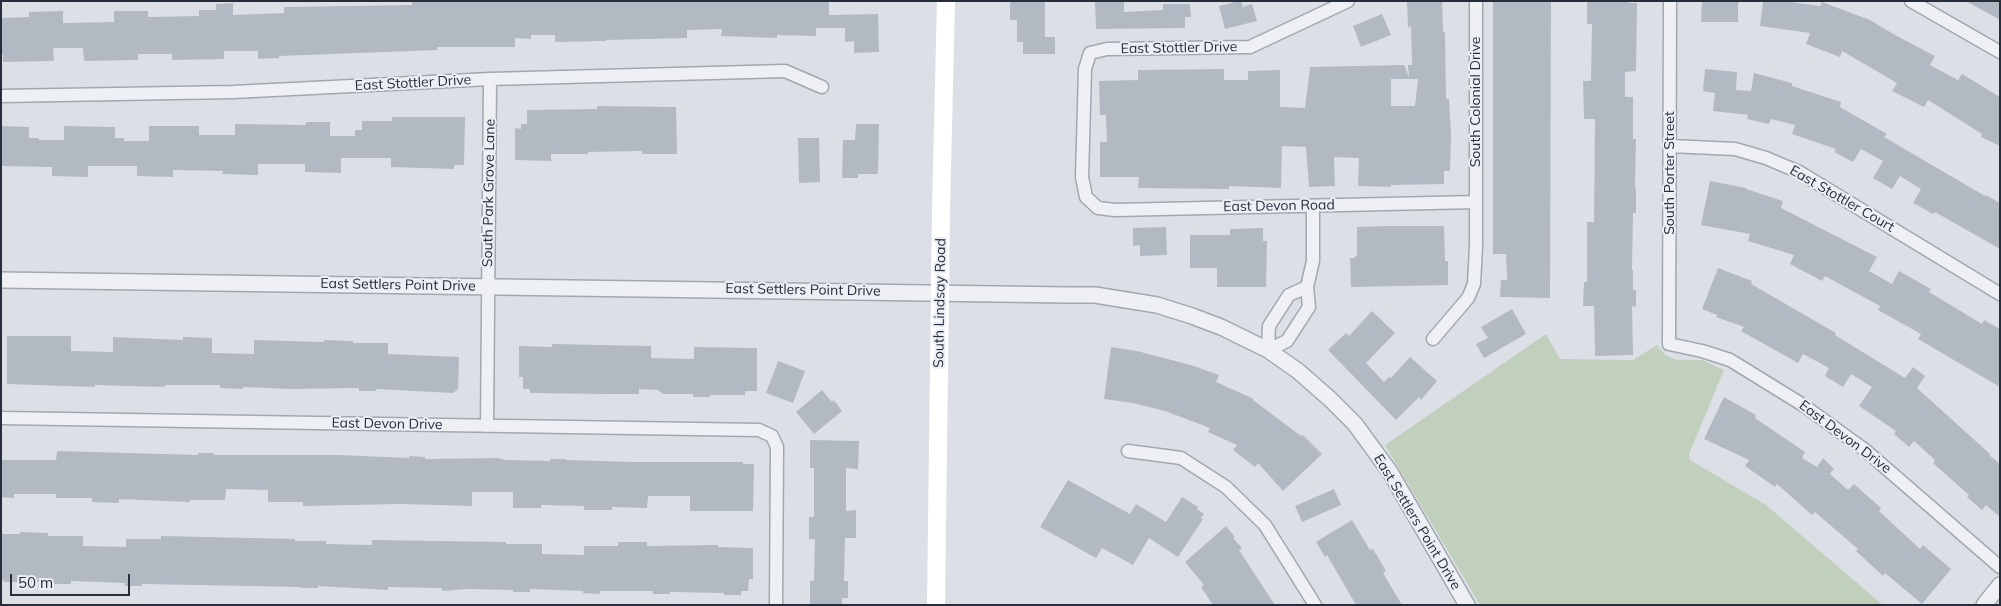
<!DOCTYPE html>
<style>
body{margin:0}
#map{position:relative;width:2001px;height:606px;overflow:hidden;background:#dce0e6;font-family:Mulish,sans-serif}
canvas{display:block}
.frame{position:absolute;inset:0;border:2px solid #262e3c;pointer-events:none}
.scale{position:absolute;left:10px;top:574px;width:120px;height:22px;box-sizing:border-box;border:2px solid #262e3c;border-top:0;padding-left:6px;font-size:15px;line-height:18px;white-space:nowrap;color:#262e3c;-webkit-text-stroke:4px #ebeef4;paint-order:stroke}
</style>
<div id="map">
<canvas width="2001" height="606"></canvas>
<div class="frame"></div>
<div class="scale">50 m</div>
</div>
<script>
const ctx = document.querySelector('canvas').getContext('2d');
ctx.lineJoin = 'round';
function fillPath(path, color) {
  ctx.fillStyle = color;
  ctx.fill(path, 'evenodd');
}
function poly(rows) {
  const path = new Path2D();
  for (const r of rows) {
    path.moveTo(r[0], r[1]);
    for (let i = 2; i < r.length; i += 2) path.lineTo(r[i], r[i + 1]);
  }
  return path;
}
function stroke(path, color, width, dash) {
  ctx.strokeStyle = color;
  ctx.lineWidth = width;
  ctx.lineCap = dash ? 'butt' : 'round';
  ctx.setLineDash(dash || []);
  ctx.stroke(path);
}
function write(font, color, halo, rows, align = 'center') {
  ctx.font = font + ' Mulish,sans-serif';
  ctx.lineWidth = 4;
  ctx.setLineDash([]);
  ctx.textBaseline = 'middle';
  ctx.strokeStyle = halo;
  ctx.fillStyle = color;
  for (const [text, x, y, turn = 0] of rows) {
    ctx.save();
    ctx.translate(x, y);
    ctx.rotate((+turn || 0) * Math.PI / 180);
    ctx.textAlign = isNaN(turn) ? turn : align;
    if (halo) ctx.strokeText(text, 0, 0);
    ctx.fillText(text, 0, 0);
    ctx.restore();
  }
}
fillPath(poly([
 [1546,334,1560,359,1633,360,1657,345,1665,355,1677,360,1702,360,1724,370,1689,454,1690,460,1766,505,1883,605,1480,605,1385,445]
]), '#c1d0bd');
fillPath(poly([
 [829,1,829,15,878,14,879,52,854,53,854,41,845,42,845,28,816,28,816,36,777,35,777,38,721,36,722,29,687,30,687,38,606,40,606,41,555,42,555,35,531,35,531,39,515,38,515,47,437,47,437,50,279,56,279,58,258,59,258,51,224,51,224,59,172,60,172,54,138,54,138,60,84,61,83,48,53,48,54,61,3,62,3,54,1,54,1,18,29,17,29,12,63,11,63,23,114,22,114,11,148,11,148,17,199,16,199,10,216,10,216,4,233,3,233,15,284,13,284,7,412,5,412,2],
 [1010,1,1045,1,1045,37,1055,37,1055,54,1023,54,1023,42,1017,42,1017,20,1010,20],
 [1124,1,1124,12,1163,10,1163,4,1190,4,1191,17,1185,17,1185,28,1096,29,1095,2],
 [1239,1,1241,1,1243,7,1252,4,1257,21,1225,29,1219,6],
 [1407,1,1442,1,1443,32,1445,32,1446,99,1449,99,1451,135,1450,171,1444,171,1444,184,1391,185,1391,187,1358,186,1359,158,1334,157,1335,186,1309,187,1306,147,1282,146,1281,188,1229,186,1229,189,1138,188,1139,177,1100,177,1100,142,1107,142,1106,115,1100,115,1099,81,1138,80,1138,70,1224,69,1224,80,1248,80,1248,71,1280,70,1280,107,1305,108,1310,67,1404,65,1409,77,1408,65,1412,65,1411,26,1408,28],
 [1391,79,1418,79,1415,106,1391,106],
 [1493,1,1551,1,1550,298,1500,297,1501,280,1507,280,1506,254,1493,254],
 [1587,1,1629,1,1629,3,1637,3,1636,71,1625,72,1625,97,1633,97,1633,139,1636,139,1635,189,1636,189,1636,213,1633,213,1632,270,1633,270,1633,290,1636,290,1636,307,1632,306,1633,355,1595,356,1594,306,1583,306,1584,282,1587,282,1587,222,1594,222,1595,119,1584,119,1583,81,1591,81,1592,24,1587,24],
 [1702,1,1738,1,1738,22,1701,22],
 [1763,1,1783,1,1820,6,1822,2,1870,20,1895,35,1935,56,1930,65,1958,80,1962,74,2000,97,2000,146,1981,137,1982,134,1928,100,1924,107,1892,91,1897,83,1842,51,1840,57,1806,44,1810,33,1760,26],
 [1966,1,2000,1,2000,20],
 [1382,14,1391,35,1361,47,1353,26],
 [1705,69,1737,72,1736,90,1751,91,1754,73,1792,83,1792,86,1841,102,1840,107,1887,134,1884,137,1985,196,1986,195,2000,203,2000,249,1935,212,1933,214,1913,203,1921,189,1900,176,1892,189,1873,178,1883,161,1861,149,1853,162,1834,152,1836,149,1792,134,1795,125,1771,119,1769,124,1747,119,1748,115,1713,111,1715,93,1703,91],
 [597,106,676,107,677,154,642,154,642,151,588,152,588,154,551,154,551,161,515,160,515,128,521,129,521,124,527,124,527,110,597,109],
 [392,117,465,117,464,165,454,165,454,169,391,167,391,158,341,158,341,173,305,172,305,164,258,164,258,175,222,174,223,171,173,170,173,177,137,176,137,166,88,166,88,177,52,176,52,167,1,166,1,126,29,127,29,138,39,138,39,140,64,140,64,126,115,127,115,138,124,138,124,141,149,141,149,126,199,126,199,135,235,135,235,124,306,125,306,122,330,122,330,136,355,136,355,130,362,130,362,121,392,121],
 [856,124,879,124,878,174,858,174,858,178,842,178,843,140,855,140],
 [798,138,819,138,820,182,799,183],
 [1710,181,1746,188,1746,189,1783,201,1781,208,1877,257,1869,271,1892,284,1899,271,1931,289,1929,292,1982,324,1984,320,2000,329,2000,387,1918,339,1921,334,1878,310,1880,306,1825,276,1822,281,1790,264,1794,255,1748,241,1750,234,1701,225],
 [1388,226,1444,226,1445,261,1448,261,1448,285,1351,287,1350,258,1355,258,1355,256,1357,256,1357,227],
 [1166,227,1167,255,1140,256,1140,245,1133,246,1133,228],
 [1263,228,1263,241,1267,241,1266,287,1217,287,1217,268,1190,268,1190,235,1230,235,1230,229],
 [1718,268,1752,281,1751,284,1836,333,1835,335,1905,378,1913,367,1925,376,1917,388,1990,454,1989,455,2000,464,2000,517,1986,505,1982,510,1967,497,1969,495,1933,463,1935,460,1914,441,1909,447,1894,434,1896,431,1859,406,1872,387,1851,374,1843,387,1825,376,1829,368,1803,354,1798,363,1741,331,1744,327,1716,317,1717,315,1702,309],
 [1512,309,1526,334,1484,358,1476,344,1488,338,1481,327],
 [1372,311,1395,333,1366,363,1384,382,1389,377,1391,378,1410,357,1437,381,1421,400,1419,397,1396,420,1328,350,1346,333,1349,336],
 [7,336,71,336,71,351,113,352,113,337,183,340,183,337,212,338,212,353,254,354,254,340,324,342,324,340,353,341,353,343,388,343,388,354,459,357,458,389,453,393,376,389,376,391,359,391,359,388,289,389,244,387,242,389,220,388,220,385,165,385,165,387,95,385,95,387,7,384],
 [552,344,651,346,651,358,694,359,694,347,757,348,757,391,745,391,745,395,710,395,710,397,693,397,693,394,663,394,658,390,639,389,639,394,604,394,530,393,530,389,523,389,523,377,519,377,519,346,552,347],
 [1111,347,1137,351,1194,366,1219,375,1216,382,1254,399,1253,400,1301,436,1303,435,1322,454,1283,491,1258,463,1255,467,1233,450,1237,445,1208,432,1210,428,1165,411,1133,403,1104,399],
 [778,361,805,371,793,403,766,393],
 [822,390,832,402,834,400,842,411,814,434,796,412],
 [1724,397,1756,415,1755,418,1805,452,1802,458,1817,467,1823,458,1834,469,1830,474,1848,490,1854,484,1881,508,1879,511,1920,549,1923,545,1951,569,1922,604,1885,573,1883,576,1856,551,1858,549,1815,512,1812,515,1777,484,1775,487,1745,466,1749,460,1704,439],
 [810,440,859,441,858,469,846,468,846,511,856,510,856,538,845,538,844,581,848,581,848,598,842,598,842,605,810,605,810,581,814,581,815,539,809,539,809,517,814,517,814,468,810,468],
 [57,451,198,455,198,453,214,453,214,455,338,455,409,458,409,456,425,457,425,459,498,458,505,460,550,461,550,459,566,459,566,460,636,462,743,462,743,464,754,464,753,511,690,511,690,496,648,496,647,508,612,507,612,510,584,510,584,506,541,505,541,508,513,508,513,492,472,492,472,506,401,504,303,506,303,502,268,502,268,490,226,489,225,500,190,500,190,502,119,499,119,503,92,502,92,498,56,498,56,494,14,494,14,498,1,497,1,460,56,460],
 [1068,480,1130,514,1136,504,1166,522,1182,497,1198,507,1197,509,1204,514,1201,518,1203,519,1178,557,1149,538,1133,565,1102,548,1096,558,1040,527],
 [1334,489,1341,505,1302,522,1295,506],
 [1352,520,1370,550,1373,549,1386,571,1383,573,1402,605,1356,605,1327,555,1325,557,1316,542],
 [1226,526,1235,537,1233,538,1242,548,1239,550,1275,605,1213,605,1201,587,1204,585,1185,562],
 [20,532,48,533,48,536,83,536,83,546,126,547,126,539,161,539,161,536,295,539,295,541,326,541,326,544,372,545,372,540,506,542,506,544,542,544,542,554,584,555,584,546,618,546,618,542,647,542,647,546,718,545,718,547,753,548,753,579,749,579,748,591,741,591,741,595,724,595,724,593,670,592,670,594,653,594,653,591,600,591,600,594,583,593,583,591,530,589,530,592,513,592,513,590,468,589,442,591,442,588,388,587,388,590,318,586,318,588,301,588,301,587,142,584,142,586,125,586,125,583,71,581,71,584,54,584,54,582,4,582,1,577,1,534,20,534]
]), '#b3b9c3');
const minor = poly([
 [1348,1,1250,47,1107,49,1090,53,1085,69,1082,177,1086,197,1098,208,1115,210,1476,202],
 [1670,1,1669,344,1702,351,1730,360,1803,405,1865,450,2000,567],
 [1911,1,2000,52],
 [1,96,233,92,490,79,785,71,822,87],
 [1670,146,1735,149,1766,158,1799,172,2000,294],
 [1307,287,1289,295,1269,326,1268,350,1287,341,1309,307,1307,287,1313,261,1313,206],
 [1433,339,1468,298,1474,284,1476,246,1476,1],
 [1,418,759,430,772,436,777,447,776,605],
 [487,426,490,79],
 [1128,451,1181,458,1226,487,1265,525,1315,605]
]);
const tertiary = poly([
 [1,280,1068,295,1095,295,1157,305,1192,316,1221,327,1268,350,1298,371,1330,399,1355,424,1390,472,1467,605],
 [1984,605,2000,585]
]);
stroke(minor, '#a2a7b0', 15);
stroke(tertiary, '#a2a7b0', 18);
stroke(minor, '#eef0f4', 12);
stroke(tertiary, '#eef0f4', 15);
stroke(poly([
 [936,605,941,210,946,1]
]), '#fff', 18);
write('14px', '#262e3c', '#ebeef4', [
 ["East Stottler Drive",1179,48,-1],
 ["East Stottler Drive",413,83,-3],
 ["South Colonial Drive",1476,102,-90],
 ["South Porter Street",1670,173,-90],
 ["South Park Grove Lane",489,193,-89],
 ["East Stottler Court",1842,199,30],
 ["East Devon Road",1279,206,-1],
 ["East Settlers Point Drive",398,285,1],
 ["East Settlers Point Drive",803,290,1],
 ["South Lindsay Road",940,303,-89],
 ["East Devon Drive",387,424,1],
 ["East Devon Drive",1845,437,37],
 ["East Settlers Point Drive",1417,522,59]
]);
</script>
